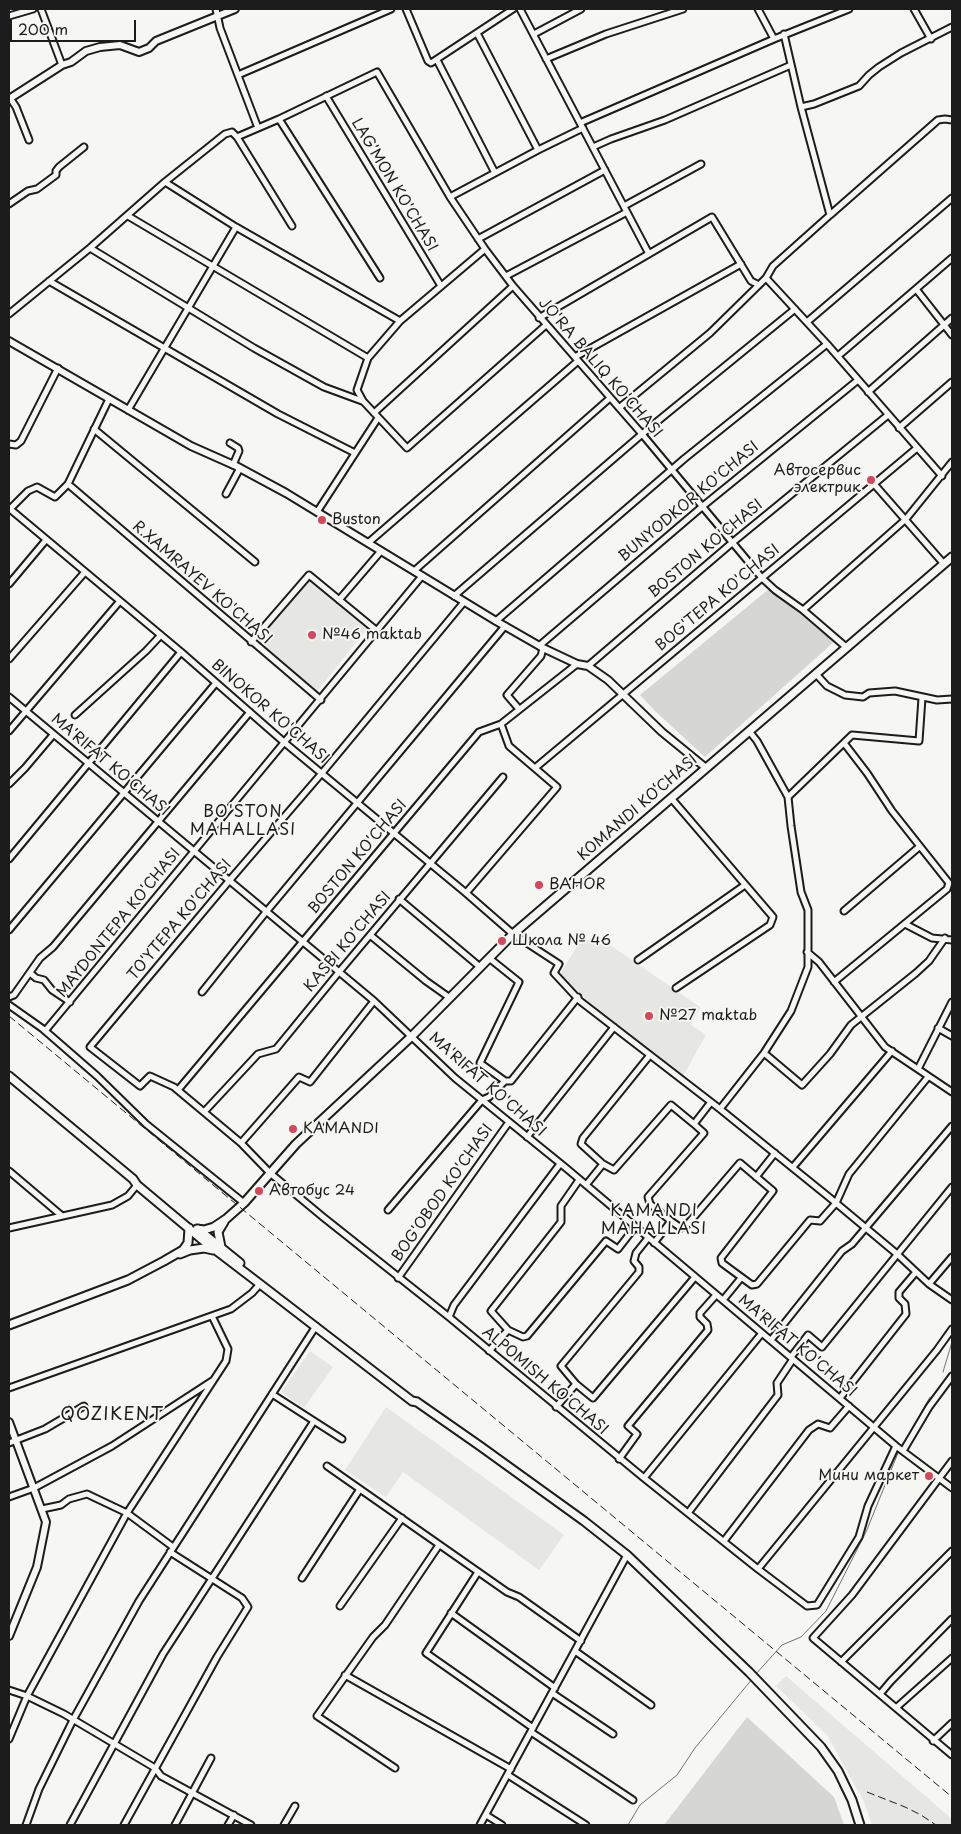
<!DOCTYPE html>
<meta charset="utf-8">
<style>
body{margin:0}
#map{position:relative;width:961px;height:1834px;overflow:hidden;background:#f6f6f2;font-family:"Playpen Sans",sans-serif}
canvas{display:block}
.frame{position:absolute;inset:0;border:10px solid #1c1c1c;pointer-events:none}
.scale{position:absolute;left:10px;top:20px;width:126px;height:22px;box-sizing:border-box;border:2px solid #1c1c1c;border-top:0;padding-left:6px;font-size:15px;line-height:18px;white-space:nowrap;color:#1c1c1c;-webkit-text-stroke:4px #f6f6f2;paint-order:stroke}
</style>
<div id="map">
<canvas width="961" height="1834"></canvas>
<div class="frame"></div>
<div class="scale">200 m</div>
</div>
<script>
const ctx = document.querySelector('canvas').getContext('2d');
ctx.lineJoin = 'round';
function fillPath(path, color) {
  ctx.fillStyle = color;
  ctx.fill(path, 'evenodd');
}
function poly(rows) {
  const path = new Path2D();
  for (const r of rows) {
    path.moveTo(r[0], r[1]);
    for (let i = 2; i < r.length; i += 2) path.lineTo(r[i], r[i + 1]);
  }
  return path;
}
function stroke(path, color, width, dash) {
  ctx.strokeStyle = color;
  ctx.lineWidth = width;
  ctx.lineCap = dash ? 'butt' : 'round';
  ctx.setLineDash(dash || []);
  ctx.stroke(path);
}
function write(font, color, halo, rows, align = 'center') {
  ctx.font = font + ' "Playpen Sans",sans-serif';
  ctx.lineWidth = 4;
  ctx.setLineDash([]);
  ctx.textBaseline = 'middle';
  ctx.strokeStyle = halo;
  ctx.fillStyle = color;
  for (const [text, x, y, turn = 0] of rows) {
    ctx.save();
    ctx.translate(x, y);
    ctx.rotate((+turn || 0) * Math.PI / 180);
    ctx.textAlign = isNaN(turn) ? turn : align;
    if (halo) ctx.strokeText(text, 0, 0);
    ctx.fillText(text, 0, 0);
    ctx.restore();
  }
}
fillPath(poly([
 [310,579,368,627,316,693,256,642],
 [582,938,597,943,604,941,700,1007,691,1025,706,1035,683,1076,583,1001,585,997,559,976],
 [310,1351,333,1367,304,1408,281,1392],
 [386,1407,564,1535,539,1570,403,1472,386,1497,345,1470],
 [786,1676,952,1819,952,1825,872,1825,864,1802,827,1735,776,1686]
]), '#e6e6e2');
fillPath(poly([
 [769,589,835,641,705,757,655,711,640,695],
 [747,1717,834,1797,844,1825,664,1825]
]), '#d6d6d2');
stroke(poly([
 [943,1372,952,1342],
 [902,1447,930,1397],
 [755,1675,782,1645,801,1637,826,1611,866,1532,898,1453],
 [628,1825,640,1805,677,1775,695,1748,753,1678]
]), '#727271', 1);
const minor = poly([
 [41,9,62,65],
 [216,9,220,28,258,128],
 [406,9,428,61,431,63,513,9],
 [520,9,649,254],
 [758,9,774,39],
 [914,9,931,39],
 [9,16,33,9],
 [477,33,538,150],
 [534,34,581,9],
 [546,59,606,34,683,9],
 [437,60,495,173],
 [238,75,391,9],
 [326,96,441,286],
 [10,98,16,107,29,140],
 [801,107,814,104,859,86,869,75,879,67,901,53,952,27],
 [279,119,380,278],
 [580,123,774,39,849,9],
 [237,137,279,119,377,72,450,197,485,249,513,286,642,434,762,578,775,590,803,610,846,647],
 [593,147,611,139,665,120,791,65],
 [165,182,236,227],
 [450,197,538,150,583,128],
 [9,204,28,191,37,189,56,175,56,171,59,167,84,147],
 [624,206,701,164],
 [830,215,938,120,945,119,952,120],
 [128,216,368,358],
 [478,239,605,170],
 [90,248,254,348,324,387,362,401],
 [485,249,400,321,368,358,357,390,363,401,407,448,546,325],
 [506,276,627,212],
 [766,278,827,344,942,476],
 [49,281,278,414,355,453],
 [916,289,952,335],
 [9,314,90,248,165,182,225,134,232,132,237,137,292,226],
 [539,318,712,217,751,281,759,285],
 [807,322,952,198],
 [838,356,952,258],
 [575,357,741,264],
 [868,392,952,318],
 [619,408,710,333,766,278,773,266,830,215,801,107,784,34],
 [128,410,236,227,400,321],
 [374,413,513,286],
 [899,428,952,382],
 [94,429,255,562],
 [230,443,238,448,239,451,233,465],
 [9,444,16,445,21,441,58,368],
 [68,484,321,700],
 [874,484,944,564],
 [226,494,240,468],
 [10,509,181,652,285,743,466,893,513,934,559,964,554,973,580,1001,720,1109,830,1198,897,1254,929,1284,952,1300],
 [9,510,28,491,37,487,55,497,68,484,109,399],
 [317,512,378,418],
 [368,543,578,361],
 [414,571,610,398],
 [9,584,46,540],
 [454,596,648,429,795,309],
 [339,600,381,551],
 [464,602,322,773,229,881,90,1047,140,1086,150,1076,174,1087,241,1143,270,1173,323,1217,449,1317,644,1478,758,1569,807,1606,817,1605,859,1537,868,1506,896,1446],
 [803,610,906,519,952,462],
 [496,621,684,459,827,344],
 [251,642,309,575,377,631],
 [539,646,703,506,858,380],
 [9,659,85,572],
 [588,666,733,542,888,415],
 [816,674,827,686,845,695,863,697,869,693,895,691,937,700,952,699],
 [9,697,374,1001,455,1078,566,1168,896,1446,952,1488],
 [519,709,507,695,541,656,543,648],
 [75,715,146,651,161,635],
 [9,731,120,601],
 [535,768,917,448],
 [9,784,25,768,53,735],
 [788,797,852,735,919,741,922,698],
 [671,798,773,917,770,925,676,988],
 [9,859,181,652],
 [466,893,557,787,509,746,501,724],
 [399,899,480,967],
 [844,911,919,847],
 [905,924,932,938,952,940],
 [9,930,216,683],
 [370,935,426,981,450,998],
 [807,952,819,962,885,1047,952,1092],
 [489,958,519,982,480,1063,505,1081],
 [638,960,745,885],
 [30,973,36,978,44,980,52,990,70,1002],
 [834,982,947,889,949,883,892,811,867,773,844,743],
 [202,992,266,912,505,626],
 [9,997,14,995,40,958,53,947,250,712],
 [9,1005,43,1029,97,1076,146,1124,244,1203],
 [938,1028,952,1036],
 [45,1031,422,576],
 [764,1053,802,1085,830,1054,851,1025,916,973,929,961,945,938],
 [650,1055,583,1138,581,1144,603,1164,614,1170,671,1105,694,1124,704,1133,648,1197,650,1204,671,1221,681,1228,686,1226,740,1163,773,1191,721,1258,722,1263,752,1285,757,1284,810,1220,820,1221,836,1203,849,1174,928,1077],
 [918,1069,952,1002],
 [178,1090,479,732,501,724,577,664],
 [720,1109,764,1053,791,1011,808,967,808,910,801,892,791,826,788,797,757,741,749,731],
 [204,1112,258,1054,276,1049,339,972,503,777],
 [694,1124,711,1102],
 [527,1137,614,1027],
 [241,1143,299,1077,310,1082,374,1001],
 [793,1167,892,1051],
 [9,1171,62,1216],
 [756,1177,775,1153],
 [579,1180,561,1206,561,1222,491,1311,508,1330,523,1337,527,1336,606,1241,618,1249,635,1227],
 [586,1185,603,1164],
 [388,1210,482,1100,489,1097,505,1081,511,1081,578,997],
 [9,1228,112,1205,128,1196,137,1185],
 [654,1243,671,1221],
 [398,1278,509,1122],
 [929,1284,952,1257],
 [723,1300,741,1278],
 [449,1317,454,1305,560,1164],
 [771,1340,842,1251,852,1244,952,1126],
 [489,1351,508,1330],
 [791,1357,808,1335,822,1347,952,1187],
 [576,1384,593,1398,695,1277],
 [9,1388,231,1309,252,1293,260,1284],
 [272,1394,342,1439],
 [840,1398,906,1314,905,1304,899,1298,899,1292,916,1272],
 [556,1407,576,1384,561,1366,639,1272,639,1267,634,1261,636,1253,648,1238],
 [9,1443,45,1429,84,1406],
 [903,1451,929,1407,952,1376],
 [619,1459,637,1434,628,1426,708,1330,707,1324,700,1317,700,1313,716,1295],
 [952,1461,852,1595,813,1638,952,1755],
 [327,1466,507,1592,519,1597,581,1641],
 [644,1478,762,1333],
 [9,1497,34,1488,112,1446,212,1381],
 [42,1509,61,1505,69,1499,87,1494,127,1513,173,1547],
 [688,1513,778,1395,777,1383,793,1359],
 [724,1541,809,1430,818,1424,830,1428,849,1406],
 [758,1569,937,1350,952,1329],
 [478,1572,426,1653,533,1728],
 [302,1578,360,1489],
 [340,1606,402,1518],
 [451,1613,555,1688],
 [575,1651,651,1705],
 [841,1662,952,1551],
 [345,1675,511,1769],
 [9,1690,27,1696,64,1714,155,1768,161,1776,251,1825],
 [552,1693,613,1734],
 [880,1694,891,1681,952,1619],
 [897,1707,952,1658],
 [531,1732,633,1800],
 [9,1739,27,1696,127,1513,226,1361,228,1349,212,1316],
 [933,1741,952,1723],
 [395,1768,317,1716,373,1637,385,1625,439,1545],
 [508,1775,586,1825],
 [486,1815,502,1825],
 [26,1825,39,1789,73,1720,139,1601,316,1326],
 [70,1825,163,1654,314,1421],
 [124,1825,217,1657,248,1607,242,1598,170,1552],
 [175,1825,211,1758],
 [228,1825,234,1815],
 [284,1825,295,1806],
 [480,1825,627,1555]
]);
const tertiary = poly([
 [9,99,62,65,71,62,86,51,100,47,120,45,139,52,149,48,156,41,235,9],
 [9,341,191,446,236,466,286,493,496,621,543,648,577,664,588,666,608,680,662,732,706,768],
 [9,1422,46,1522,37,1567,9,1636]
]);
const secondary = poly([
 [9,1076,133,1179,137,1185,205,1242,260,1284,412,1401,417,1402,480,1446,584,1521,627,1555,749,1672,821,1747,838,1771,852,1800,860,1825],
 [197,1229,204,1230,214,1227,226,1219,244,1203,296,1144,412,1036,513,934,952,557],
 [198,1229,240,1263],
 [221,1247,218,1232,224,1222],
 [180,1254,190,1250,204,1248,213,1250],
 [9,1325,128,1280,164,1261,183,1250,188,1243,189,1228]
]);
stroke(minor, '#1c1c1c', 9);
stroke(tertiary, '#1c1c1c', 10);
stroke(secondary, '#1c1c1c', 11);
stroke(minor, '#f6f6f2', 5);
stroke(tertiary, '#f6f6f2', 6);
stroke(secondary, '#f6f6f2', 7);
stroke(poly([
 [9,1016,952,1797],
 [867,1792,905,1807,921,1815,936,1825]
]), '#1c1c1c', 1, [8, 4]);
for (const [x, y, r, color] of [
 [871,480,5,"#d1495b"],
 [322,520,5,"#d1495b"],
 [312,635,5,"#d1495b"],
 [539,885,5,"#d1495b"],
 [502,941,5,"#d1495b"],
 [649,1016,5,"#d1495b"],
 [293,1129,5,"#d1495b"],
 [259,1191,5,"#d1495b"],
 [929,1476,5,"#d1495b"]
]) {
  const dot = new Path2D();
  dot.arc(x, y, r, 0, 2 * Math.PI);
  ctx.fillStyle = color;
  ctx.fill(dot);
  stroke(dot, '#f6f6f2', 2);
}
write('15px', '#1c1c1c', '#f6f6f2', [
 ["LAG'MON KO'CHASI",394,185,59],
 ["JO'RA BALIQ KO'CHASI",600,368,49],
 ["BUNYODKOR KO'CHASI",689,502,-40],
 ["BOSTON KO'CHASI",706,549,-40],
 ["R.XAMRAYEV KO'CHASI",202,583,41],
 ["BOG'TEPA KO'CHASI",718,598,-40],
 ["BINOKOR KO'CHASI",270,712,41],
 ["MA'RIFAT KO'CHASI",110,765,40],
 ["KOMANDI KO‘CHASI",638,808,-41],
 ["BOSTON KO'CHASI",358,857,-50],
 ["TO'YTEPA KO'CHASI",180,920,-50],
 ["MAYDONTEPA KO'CHASI",119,923,-51],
 ["KASBI KO'CHASI",348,942,-50],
 ["MA'RIFAT KO'CHASI",487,1085,41],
 ["BOG'OBOD KO'CHASI",443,1193,-55],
 ["MA'RIFAT KO'CHASI",797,1346,40],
 ["ALPOMISH KO'CHASI",545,1381,40]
]);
write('15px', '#1c1c1c', '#f6f6f2', [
 ["Автосервис",861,471,"right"],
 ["электрик",861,488,"right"],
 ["Buston",332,520],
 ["№46 maktab",322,635],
 ["BAHOR",549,885],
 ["Школа № 46",512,941],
 ["№27 maktab",659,1016],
 ["KAMANDI",303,1129],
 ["Автобус 24",269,1191],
 ["Мини маркет",919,1476,"right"]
], 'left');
ctx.letterSpacing = '1px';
write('16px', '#1c1c1c', '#f6f6f2', [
 ["BO'STON",243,813],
 ["MAHALLASI",243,831],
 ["KAMANDI",654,1212],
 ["MAHALLASI",654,1230]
]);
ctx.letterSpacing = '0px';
ctx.letterSpacing = '1px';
write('18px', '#1c1c1c', '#f6f6f2', [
 ["QOZIKENT",112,1415]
]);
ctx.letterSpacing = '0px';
</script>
